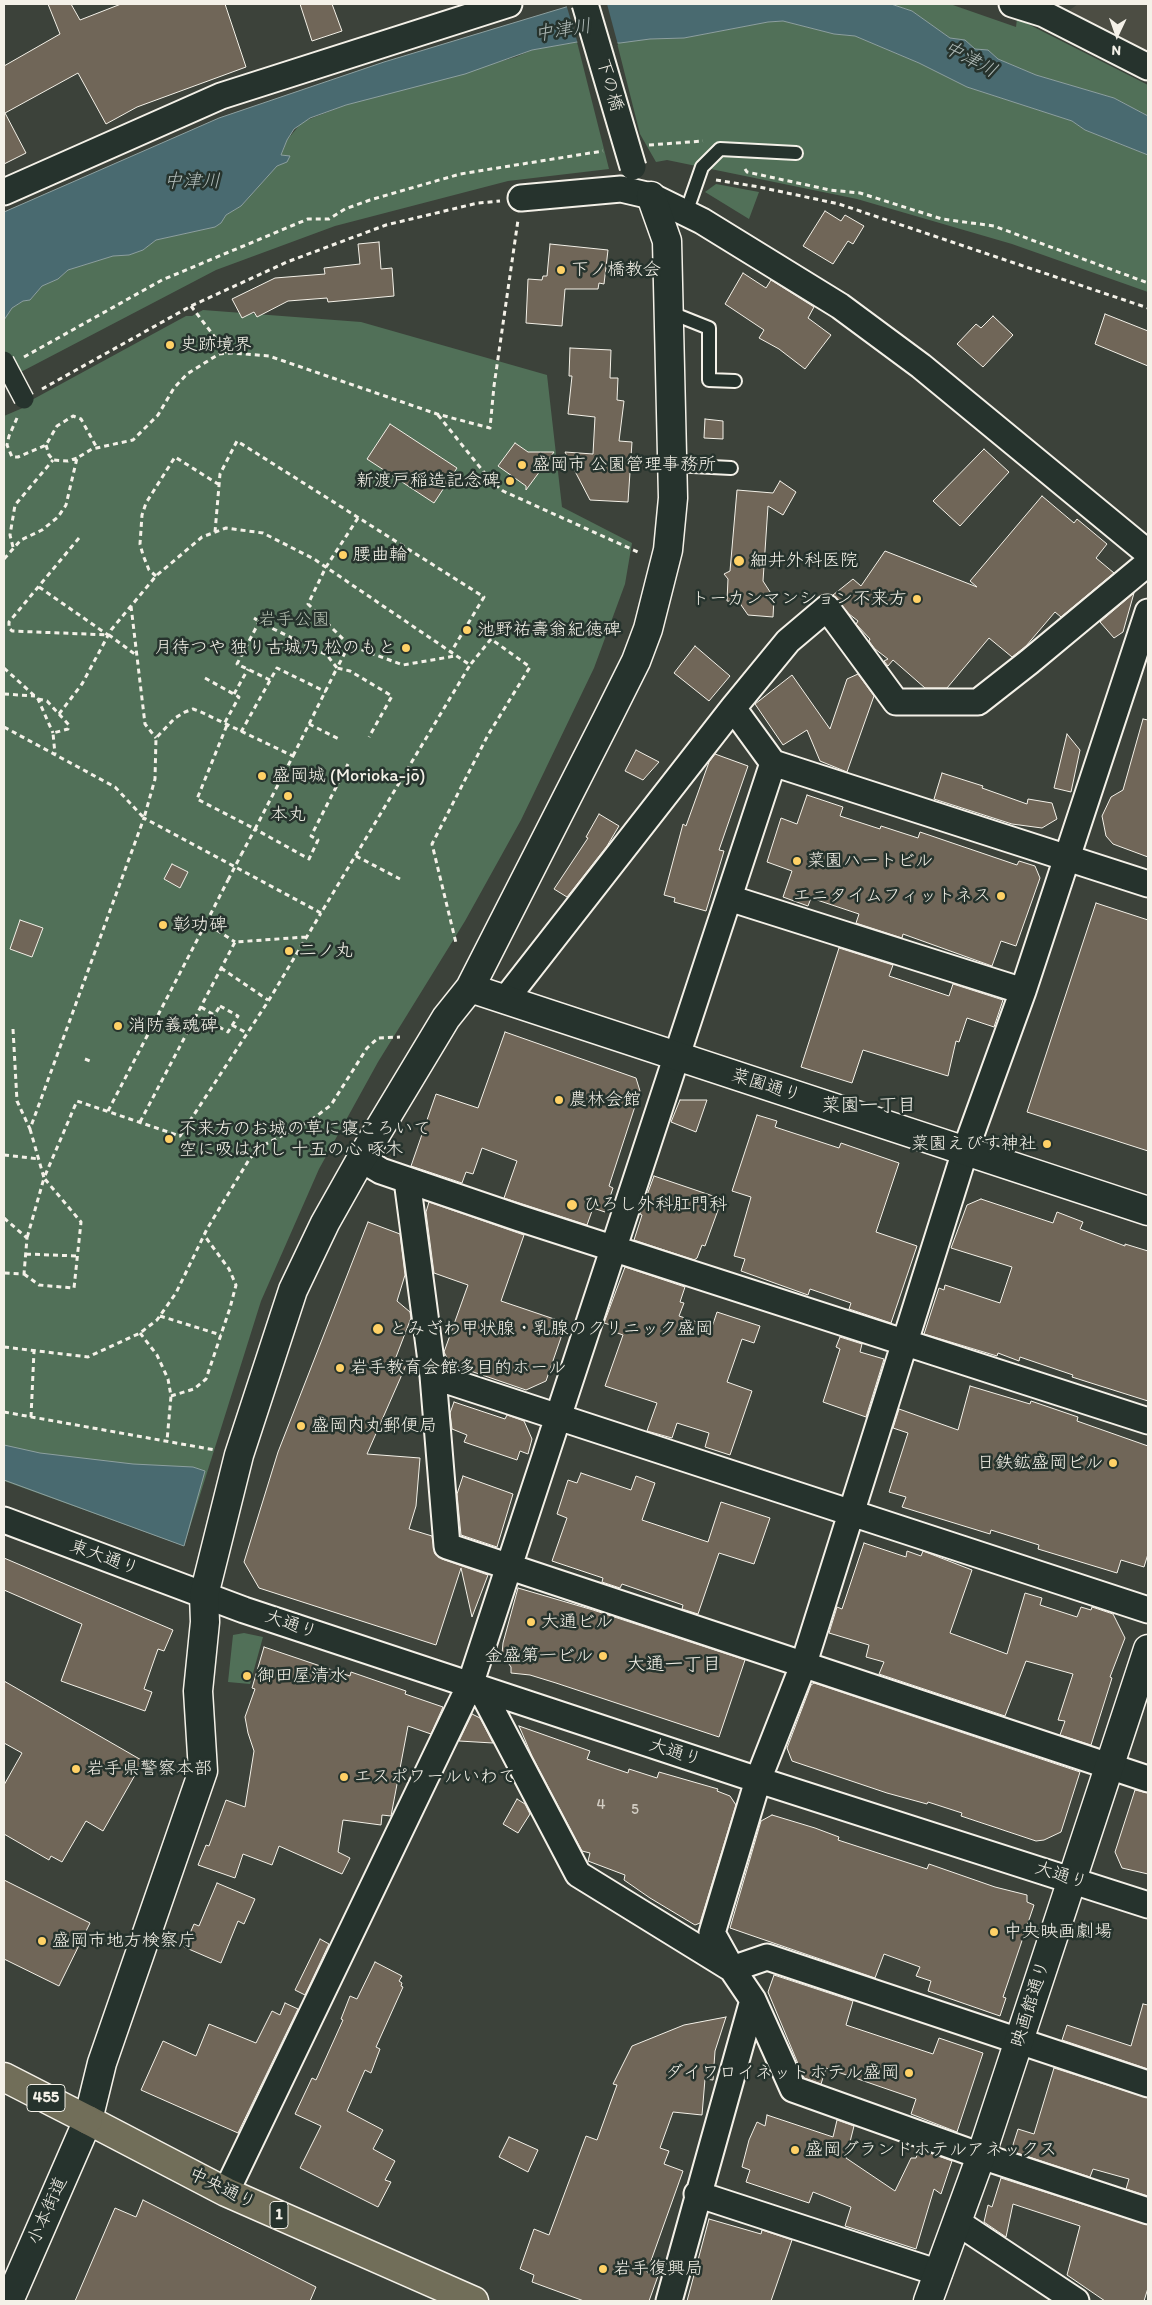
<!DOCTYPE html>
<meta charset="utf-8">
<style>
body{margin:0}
#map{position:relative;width:1152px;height:2305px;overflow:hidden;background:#3c423a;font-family:Itim,sans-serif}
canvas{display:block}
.frame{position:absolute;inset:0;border:5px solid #f4f1e8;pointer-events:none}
.north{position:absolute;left:1092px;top:10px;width:50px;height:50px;-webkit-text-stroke:4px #26332d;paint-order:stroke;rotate:183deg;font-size:14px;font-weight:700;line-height:20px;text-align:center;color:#f4f1e8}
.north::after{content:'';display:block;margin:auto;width:18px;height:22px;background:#f4f1e8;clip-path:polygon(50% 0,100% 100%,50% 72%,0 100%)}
</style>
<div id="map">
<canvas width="1152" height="2305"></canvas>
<div class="frame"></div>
<div class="north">N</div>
</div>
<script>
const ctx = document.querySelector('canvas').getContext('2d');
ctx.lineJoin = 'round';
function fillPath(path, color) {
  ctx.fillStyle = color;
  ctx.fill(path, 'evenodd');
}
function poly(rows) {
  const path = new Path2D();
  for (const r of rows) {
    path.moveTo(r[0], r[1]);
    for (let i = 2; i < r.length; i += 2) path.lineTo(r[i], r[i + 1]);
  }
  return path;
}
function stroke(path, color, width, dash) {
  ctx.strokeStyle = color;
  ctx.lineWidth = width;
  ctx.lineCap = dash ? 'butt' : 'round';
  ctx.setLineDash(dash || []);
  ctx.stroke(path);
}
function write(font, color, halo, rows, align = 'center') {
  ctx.font = font + ' Itim,"Klee One",sans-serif';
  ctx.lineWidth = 5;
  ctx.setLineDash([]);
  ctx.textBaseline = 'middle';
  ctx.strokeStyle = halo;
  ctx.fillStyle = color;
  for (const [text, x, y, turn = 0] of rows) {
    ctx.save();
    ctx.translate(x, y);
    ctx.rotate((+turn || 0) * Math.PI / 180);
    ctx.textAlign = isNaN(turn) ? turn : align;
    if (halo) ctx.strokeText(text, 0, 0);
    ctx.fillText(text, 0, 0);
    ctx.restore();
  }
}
fillPath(poly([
 [1078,4,1148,4,1148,56,1064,14]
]), '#4c4d43');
fillPath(poly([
 [891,4,950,4,1016,27,1017,19,1022,21,1148,85,1148,116,1114,98,1036,75,998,59,988,50,975,49,965,40,950,38,912,11],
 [783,21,834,34,855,36,919,63,967,87,1072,121,1085,130,1148,155,1148,292,1012,244,857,199,667,160,656,162,640,134,617,43,650,39,684,38,768,22],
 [577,42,609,169,508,181,335,226,216,270,17,374,4,351,4,320,12,308,23,301,30,300,42,286,58,279,68,270,113,256,129,255,143,250,156,240,215,227,221,223,226,215,241,206,277,166,287,162,281,156,287,140,302,122,346,105,516,57,532,50],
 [716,184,759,192,749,219,705,192],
 [203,310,361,322,547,375,562,507,632,543,625,584,594,668,521,820,465,921,378,1062,319,1169,261,1301,184,1546,4,1481,4,416,25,407,28,402,186,316,192,316],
 [244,1633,263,1637,250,1684,228,1682,233,1635]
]), '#517058');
const water = poly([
 [576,4,891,4,912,11,950,38,965,40,975,49,988,50,998,59,1036,75,1114,98,1148,116,1148,155,1085,130,1072,121,967,87,919,63,855,36,834,34,783,21,768,22,684,38,650,39,620,43,577,42,532,50,465,74,346,105,310,118,294,129,287,140,281,155,290,156,287,162,277,166,241,206,226,215,221,223,215,227,156,240,143,250,129,255,113,256,68,270,58,279,42,286,30,300,23,301,12,308,4,320,4,212,219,118,384,62,576,4],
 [4,1445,40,1453,133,1464,193,1467,205,1471,184,1546,4,1480,4,1445]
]);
fillPath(water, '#496a70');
stroke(water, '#8da0a0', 1);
fillPath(poly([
 [566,4,607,4,618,45,578,44]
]), '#3c423a');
const building = poly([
 [48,4,71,4,80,20,121,4,225,4,246,67,137,107,106,124,78,73,5,113,26,153,4,164,4,66,60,34,48,4],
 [300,4,332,4,342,31,312,41,300,4],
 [825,211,841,221,845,215,864,226,853,244,848,241,833,264,803,246,825,211],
 [379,242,381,269,392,268,394,296,328,302,327,298,288,301,257,317,254,312,242,318,232,299,275,278,325,274,324,268,360,264,358,244,379,242],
 [550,244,608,250,604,284,599,283,598,289,565,289,562,326,526,323,528,279,542,280,543,276,547,276,550,244],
 [743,273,766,288,771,280,814,307,808,318,831,335,805,369,779,349,759,338,764,330,725,304,743,273],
 [1105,314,1148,331,1148,366,1095,344,1105,314],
 [993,316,1013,335,983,367,957,344,976,324,981,328,993,316],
 [570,348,611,350,610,378,618,378,617,400,624,401,619,441,632,442,628,502,590,500,565,452,593,454,595,417,568,414,572,376,569,376,570,348],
 [705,419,723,421,723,439,704,438,705,419],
 [390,424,457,468,434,503,367,459,390,424],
 [515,443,528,452,554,452,526,490,526,486,498,466,515,443],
 [984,449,1009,472,960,526,933,501,984,449],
 [780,481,796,492,783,515,768,506,763,581,774,598,773,617,748,615,739,602,727,601,728,579,724,574,730,571,737,490,773,493,780,481],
 [1042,496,1074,523,1077,519,1107,544,1096,558,1114,573,1061,617,1055,612,1026,646,1012,657,989,638,947,688,925,688,893,660,888,666,884,661,888,659,875,649,869,641,870,639,856,624,858,621,849,614,833,595,853,579,861,586,885,551,977,587,970,581,1042,496],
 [1134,593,1123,632,1114,638,1100,622,1134,593],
 [695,646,730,676,709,701,674,673,695,646],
 [858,674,874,696,847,772,820,761,807,730,783,745,755,704,792,675,830,729,847,679,858,674],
 [1143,719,1148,720,1148,857,1113,844,1106,836,1102,816,1111,797,1123,790,1143,719],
 [1067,734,1080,750,1071,792,1054,788,1067,734],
 [636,750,659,762,643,780,625,771,636,750],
 [715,754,748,766,719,850,724,851,706,911,674,902,675,898,664,895,683,824,686,826,709,762,715,754],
 [942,773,983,786,982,788,1027,804,1028,799,1052,803,1057,819,1042,828,1012,824,934,799,942,773],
 [807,795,843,807,840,816,880,829,881,826,918,838,920,832,1017,865,1019,861,1035,866,1040,878,1016,946,1001,941,992,966,903,934,902,938,856,923,859,914,811,898,808,906,783,897,792,871,767,862,781,818,797,824,807,795],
 [599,814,619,826,607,846,567,897,554,889,588,838,586,837,599,814],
 [172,864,188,872,180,888,164,879,172,864],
 [1096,903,1148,920,1148,1151,1027,1112,1096,903],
 [20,920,43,928,32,957,10,949,20,920],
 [839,948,893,965,889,976,949,996,953,984,1003,1000,994,1027,967,1018,959,1042,956,1041,948,1076,863,1050,852,1083,801,1067,839,948],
 [505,1032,636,1078,640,1091,609,1186,613,1188,605,1212,593,1208,587,1225,504,1198,517,1161,482,1148,473,1174,466,1172,462,1183,411,1166,436,1094,478,1108,505,1032],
 [680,1100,707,1100,696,1132,671,1122,680,1100],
 [757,1115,777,1121,775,1127,839,1148,841,1143,899,1163,876,1232,917,1246,891,1323,849,1309,851,1303,810,1289,808,1295,741,1271,745,1259,734,1256,751,1197,732,1191,757,1115],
 [654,1176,722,1199,705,1246,702,1245,697,1258,694,1260,634,1240,642,1215,640,1214,654,1176],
 [981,1199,1053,1223,1057,1212,1083,1222,1080,1229,1125,1246,1125,1244,1148,1251,1148,1401,1072,1377,1073,1375,1020,1357,1019,1361,998,1353,997,1356,924,1334,939,1288,944,1290,945,1285,1000,1303,1012,1267,951,1248,967,1205,981,1199],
 [429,1202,524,1235,501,1301,566,1323,546,1381,526,1390,450,1364,444,1352,468,1285,434,1273,426,1212,429,1202],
 [368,1222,400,1234,405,1275,397,1301,410,1312,411,1318,396,1357,407,1363,367,1454,420,1458,416,1506,409,1529,432,1536,435,1554,442,1559,488,1575,472,1617,461,1568,436,1645,259,1588,244,1562,278,1452,368,1222],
 [625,1267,685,1287,680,1302,684,1303,679,1316,712,1327,717,1312,760,1326,754,1343,742,1339,727,1382,752,1391,730,1455,705,1447,709,1433,677,1423,672,1438,647,1431,657,1403,605,1386,623,1335,612,1331,614,1326,604,1323,625,1267],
 [840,1337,862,1344,860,1352,884,1359,866,1417,823,1402,840,1349,836,1347,840,1337],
 [970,1386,1030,1404,1031,1401,1078,1417,1077,1421,1148,1446,1148,1554,1144,1567,1121,1560,1117,1573,1038,1549,1039,1545,991,1530,990,1534,902,1507,906,1497,889,1492,908,1433,893,1428,899,1409,958,1430,970,1386],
 [454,1402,505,1419,507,1415,524,1421,532,1439,528,1454,520,1451,517,1460,464,1442,467,1435,452,1429,450,1413,454,1402],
 [581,1473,631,1490,636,1476,655,1483,642,1520,708,1542,721,1502,770,1518,754,1564,719,1553,698,1614,682,1609,683,1605,622,1584,620,1588,602,1582,603,1578,552,1561,567,1518,557,1514,568,1480,577,1483,581,1473],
 [463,1476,513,1494,497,1547,461,1535,457,1494,463,1476],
 [864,1543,906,1557,907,1551,921,1556,923,1551,972,1570,950,1633,1007,1654,1025,1593,1042,1598,1040,1605,1077,1617,1081,1607,1091,1610,1092,1607,1113,1614,1125,1638,1110,1677,1112,1678,1091,1745,1060,1735,1065,1721,1058,1720,1073,1674,1026,1661,1005,1716,879,1674,884,1662,866,1657,869,1645,829,1633,837,1607,842,1609,864,1543],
 [4,1558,173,1630,164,1651,158,1649,144,1689,152,1692,145,1711,61,1681,82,1624,4,1590,4,1558],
 [518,1588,593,1610,745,1660,719,1737,556,1683,530,1675,511,1673,511,1667,502,1654,503,1643,518,1588],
 [264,1647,350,1676,351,1672,406,1691,405,1694,443,1707,431,1734,408,1726,391,1816,382,1815,381,1825,343,1820,338,1852,350,1858,342,1874,279,1846,272,1865,243,1854,235,1878,198,1865,206,1845,209,1846,226,1800,245,1807,254,1751,248,1733,245,1717,255,1689,252,1688,264,1647],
 [4,1681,143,1761,103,1831,86,1821,62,1862,51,1856,49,1860,4,1834,4,1785,22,1753,4,1743,4,1681],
 [814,1683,1080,1772,1061,1832,1044,1840,1036,1841,961,1816,962,1813,928,1802,927,1804,887,1793,792,1761,787,1748,811,1685,814,1683],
 [472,1714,480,1718,493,1743,459,1741,472,1714],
 [519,1726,590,1751,587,1759,628,1773,629,1769,657,1778,659,1772,718,1789,717,1791,730,1796,736,1805,700,1923,695,1925,650,1898,624,1880,625,1875,588,1861,590,1853,582,1851,532,1756,519,1726],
 [1135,1790,1148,1793,1148,1874,1122,1868,1115,1852,1135,1790],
 [517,1799,525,1804,530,1814,518,1833,503,1824,517,1799],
 [772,1815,815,1828,839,1837,838,1840,927,1869,929,1864,995,1887,1027,1895,1027,1902,1034,1905,1003,1997,1006,1998,1000,2016,928,1991,931,1981,916,1976,920,1967,884,1954,875,1978,730,1928,761,1821,772,1815],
 [4,1880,90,1923,59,1986,4,1959,4,1880],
 [217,1883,255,1899,244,1924,238,1921,221,1963,184,1947,194,1924,199,1926,217,1883],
 [320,1939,329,1944,305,1995,295,1990,320,1939],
 [375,1962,402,1976,399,1981,402,1983,401,1986,403,1987,376,2047,380,2049,371,2073,365,2070,347,2111,383,2130,373,2149,395,2161,385,2180,391,2182,378,2207,300,2168,321,2126,295,2114,312,2078,316,2080,343,2020,341,2019,350,1996,357,1999,375,1962],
 [774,1975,853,2001,846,2025,933,2054,939,2038,983,2053,957,2132,911,2114,916,2099,826,2068,821,2084,804,2078,768,1992,774,1975],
 [285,2003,298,2009,238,2133,141,2090,163,2041,196,2056,209,2024,256,2043,272,2011,280,2015,285,2003],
 [1143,2004,1148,2005,1148,2069,1062,2040,1067,2025,1131,2046,1143,2004],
 [726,2017,715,2051,713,2080,705,2079,702,2115,673,2112,660,2148,669,2151,664,2164,683,2171,647,2272,658,2276,649,2301,584,2301,532,2282,534,2275,520,2269,534,2229,549,2235,586,2136,597,2140,617,2085,613,2084,632,2046,684,2025,726,2017],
 [1054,2068,1148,2098,1148,2196,1126,2189,1129,2179,1093,2169,1090,2177,1011,2151,1018,2129,1034,2134,1054,2068],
 [767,2115,833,2137,837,2120,854,2126,846,2158,895,2191,911,2158,916,2158,919,2149,952,2161,941,2194,934,2189,916,2249,845,2226,851,2207,813,2192,809,2203,746,2182,750,2170,742,2167,749,2140,757,2122,765,2126,767,2115],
 [509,2137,538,2150,528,2172,499,2157,509,2137],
 [1001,2178,1148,2225,1148,2288,1144,2301,1105,2301,1067,2275,1080,2226,1013,2204,1006,2237,984,2222,988,2205,992,2207,1001,2178],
 [143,2200,316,2287,310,2301,75,2301,115,2208,136,2217,143,2200],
 [709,2219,761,2234,762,2230,792,2240,771,2301,687,2301,709,2219]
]);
fillPath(building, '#706658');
stroke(building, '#f4f1e8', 1);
const service = poly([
 [686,213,702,167,720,149,796,153],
 [669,312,709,328,709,380,735,381],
 [673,465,731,468]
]);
const minor = poly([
 [1012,4,1044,14,1148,67],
 [4,192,221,96,509,4],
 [521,198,621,189,651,196,702,221,840,306,921,366,1148,553],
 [1148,612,1023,991,965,1151,804,1663,758,1780,712,1933,732,1969,767,1957,1148,2084],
 [733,708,773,763,1148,884],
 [729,898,1023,991],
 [505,1000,733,708,788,641,827,608,896,702,978,702,1029,662,1148,563],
 [361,1159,381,1171,519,1218,1148,1421],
 [407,1180,433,1376,447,1546,1148,1779],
 [433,1376,1148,1610],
 [4,1520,244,1610,743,1775,1148,1905],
 [470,1685,485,1697,578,1874,732,1969,753,2000,793,2089,981,2156,1148,2211],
 [226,2192,470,1685,773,763],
 [697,2194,939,2273],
 [957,2222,1076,2301],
 [669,2301,753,2000]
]);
const tertiary = poly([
 [470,988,1148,1211],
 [9,2301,88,2120,102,2063,203,1771,198,1691,205,1622,204,1595,239,1455,293,1290,325,1223,361,1159,446,1018,470,988,608,717,636,661,648,629,668,550,673,498,667,241,651,196],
 [928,2301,981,2156,1148,1649]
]);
const primary = poly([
 [88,2120,226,2192,474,2301]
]);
const trunk = poly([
 [4,2077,88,2120]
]);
stroke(service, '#f4f1e8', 16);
stroke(minor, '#f4f1e8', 29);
stroke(tertiary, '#f4f1e8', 31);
stroke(primary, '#f4f1e8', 31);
stroke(trunk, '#f4f1e8', 31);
stroke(poly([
 [649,145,703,141],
 [745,169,747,172,830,190,860,193,942,219,994,226,1148,283],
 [716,180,759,187,839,204,1148,308],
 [191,306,227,353],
 [24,357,162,280,308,219,329,219,345,209,370,200,460,174,603,151],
 [42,389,191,306,287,262,386,225,478,203,500,201],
 [438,415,491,481,503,491,640,553],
 [17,418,9,436,7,445,12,457,18,457,46,445,57,426,73,416,81,419,97,448],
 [46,445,49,455,53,460,68,461,77,458],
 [358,518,326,567,308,604,349,645,403,665,455,656],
 [215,532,220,474,237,441,484,597,451,652],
 [79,538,9,622,9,628,12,631,109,635,136,655],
 [13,547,10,535,15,505,53,460],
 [4,559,21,540,42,530,58,517,66,505,77,458,92,449,133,440,158,415,174,388,187,374,219,354,232,353,269,356,437,414,490,428,494,386,518,220],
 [156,576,149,570,143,555,140,544,142,515,146,503,175,457,218,484],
 [39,587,108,635],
 [131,606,145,724,156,738],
 [254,618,257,620],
 [4,668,38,699,53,733],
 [205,678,239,697,224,724],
 [270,680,237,664,259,622,327,655,337,668,349,645],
 [4,694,35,696],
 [234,694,248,669],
 [38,699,47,701,69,725,68,729,53,733,55,754],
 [59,714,82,684,111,630,156,576,202,537,226,528,263,533,314,559,470,665,491,639,530,667,488,735,432,844,456,943],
 [309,724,341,740],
 [4,727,115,787,144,818,155,779,156,738,175,718,185,712,193,709,201,712,293,756,255,829,197,799,227,725],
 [241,732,277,668,326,692],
 [293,756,337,668,350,671,392,696,369,737],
 [241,855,255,829,309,859,318,840,311,836,348,764],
 [356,856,400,879],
 [206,923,228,880],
 [221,968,268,1000],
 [220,1006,238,1016,228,1032,210,1022,220,1006],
 [201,1007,214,1015],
 [232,1025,247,1033],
 [13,1029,17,1101,30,1129,144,818,321,913,470,665],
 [85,1059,90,1061],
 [108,1111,206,923,235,942],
 [140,1122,235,942,306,937],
 [30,1129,44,1178,77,1101,180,1136,269,1000,321,913],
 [4,1155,39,1159],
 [4,1218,27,1238,24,1274,4,1273],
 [26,1254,77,1256],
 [24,1274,39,1285,74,1288,81,1222,44,1178,27,1238],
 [160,1316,221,1335],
 [140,1333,157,1355,168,1379,171,1396,167,1441],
 [4,1347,88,1357,140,1333,157,1320,176,1293,207,1229,250,1158,264,1145,310,1121,331,1105,367,1048,378,1038,400,1037],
 [171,1396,194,1389,206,1379,230,1308,236,1285,229,1269,204,1235],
 [4,1412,215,1450],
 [31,1417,34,1351]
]), '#f4f1e8', 3, [5, 4]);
stroke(service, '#26332d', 12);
stroke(minor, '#26332d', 25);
stroke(tertiary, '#26332d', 28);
stroke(primary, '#716e59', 28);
stroke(trunk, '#716e59', 28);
const pedestrianBridge = poly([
 [4,361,24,399]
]);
const minorBridge = poly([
 [585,4,633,167]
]);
stroke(pedestrianBridge, '#f4f1e8', 22, []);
stroke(minorBridge, '#f4f1e8', 29, []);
stroke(poly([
 [228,880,241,855]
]), '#f4f1e8', 3, [5, 4]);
stroke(pedestrianBridge, '#26332d', 19);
stroke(minorBridge, '#26332d', 25);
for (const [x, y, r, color] of [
 [561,270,5,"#ffd166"],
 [170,345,5,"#ffd166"],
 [522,465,5,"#ffd166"],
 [510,481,5,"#ffd166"],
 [343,555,5,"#ffd166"],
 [739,561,6,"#ffd166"],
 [917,599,5,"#ffd166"],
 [467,630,5,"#ffd166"],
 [406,648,5,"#ffd166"],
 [262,776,5,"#ffd166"],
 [288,796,5,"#ffd166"],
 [797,861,5,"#ffd166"],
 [1001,896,5,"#ffd166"],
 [163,925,5,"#ffd166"],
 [289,951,5,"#ffd166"],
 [118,1026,5,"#ffd166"],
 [559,1100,5,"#ffd166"],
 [169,1139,5,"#ffd166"],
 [1047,1144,5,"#ffd166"],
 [572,1205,6,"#ffd166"],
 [378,1329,6,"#ffd166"],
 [340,1368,5,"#ffd166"],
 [301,1426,5,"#ffd166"],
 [1113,1463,5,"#ffd166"],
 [531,1622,5,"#ffd166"],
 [603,1656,5,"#ffd166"],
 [247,1676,5,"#ffd166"],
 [76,1769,5,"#ffd166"],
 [344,1777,5,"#ffd166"],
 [994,1932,5,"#ffd166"],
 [42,1941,5,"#ffd166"],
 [909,2073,5,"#ffd166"],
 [795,2150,5,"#ffd166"],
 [603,2269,5,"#ffd166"]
]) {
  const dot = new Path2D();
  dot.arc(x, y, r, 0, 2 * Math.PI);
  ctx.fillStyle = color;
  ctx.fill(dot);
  stroke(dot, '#26332d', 2);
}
write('15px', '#d3cec4', null, [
 ["4",601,1805],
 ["5",635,1810]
]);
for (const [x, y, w] of [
 [46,2098,38],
 [279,2215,18]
]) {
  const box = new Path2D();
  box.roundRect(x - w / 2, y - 13.5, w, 27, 4);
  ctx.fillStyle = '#26332d';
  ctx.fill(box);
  stroke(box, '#f4f1e8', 1);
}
write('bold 16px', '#f4f1e8', null, [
 ["455",46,2098],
 ["1",279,2215]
]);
write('18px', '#f4f1e8', '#26332d', [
 ["下の橋",609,85,74],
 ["菜園通り",766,1086,18],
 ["東大通り",104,1558,20],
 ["大通り",291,1625,19],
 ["大通り",675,1753,18],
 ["大通り",1061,1876,18],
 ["映画館通り",1031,2004,-72],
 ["中央通り",222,2189,26],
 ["小本街道",48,2211,-66]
]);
write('18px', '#f4f1e8', '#26332d', [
 ["下ノ橋教会",571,270],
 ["史跡境界",180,345],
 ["盛岡市 公園管理事務所",532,465],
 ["新渡戸稲造記念碑",500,481,"right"],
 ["腰曲輪",353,555],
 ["細井外科医院",750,561],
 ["トーカンマンション不来方",907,599,"right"],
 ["池野祐壽翁紀徳碑",477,630],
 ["月待つや 独り古城乃 松のもと",396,648,"right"],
 ["盛岡城 (Morioka-jō)",272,776],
 ["本丸",288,815,"center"],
 ["菜園ハートビル",807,861],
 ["エニタイムフィットネス",991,896,"right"],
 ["彰功碑",173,925],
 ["二ノ丸",299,951],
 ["消防義魂碑",128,1026],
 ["農林会館",569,1100],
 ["不来方のお城の草に寝ころいて",179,1129],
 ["空に吸はれし 十五の心 啄木",179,1150],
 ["菜園えびす神社",1037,1144,"right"],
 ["ひろし外科肛門科",583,1205],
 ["とみざわ甲状腺・乳腺のクリニック盛岡",389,1329],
 ["岩手教育会館多目的ホール",350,1368],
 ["盛岡内丸郵便局",311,1426],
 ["日鉄鉱盛岡ビル",1103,1463,"right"],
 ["大通ビル",541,1622],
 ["金盛第一ビル",593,1656,"right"],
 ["御田屋清水",257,1676],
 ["岩手県警察本部",86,1769],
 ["エスポワールいわて",354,1777],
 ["中央映画劇場",1004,1932],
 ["盛岡市地方検察庁",52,1941],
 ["ダイワロイネットホテル盛岡",899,2073,"right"],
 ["盛岡グランドホテルアネックス",805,2150],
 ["岩手復興局",613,2269]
], 'left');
write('18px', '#b3bdae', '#26332d', [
 ["岩手公園",294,620]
]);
write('italic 19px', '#b0bbb8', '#26332d', [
 ["中津川",563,31,-9],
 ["中津川",970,60,28],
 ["中津川",192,182]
]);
write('19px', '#f4f1e8', '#26332d', [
 ["菜園一丁目",869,1106],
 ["大通一丁目",674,1665]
]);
</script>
